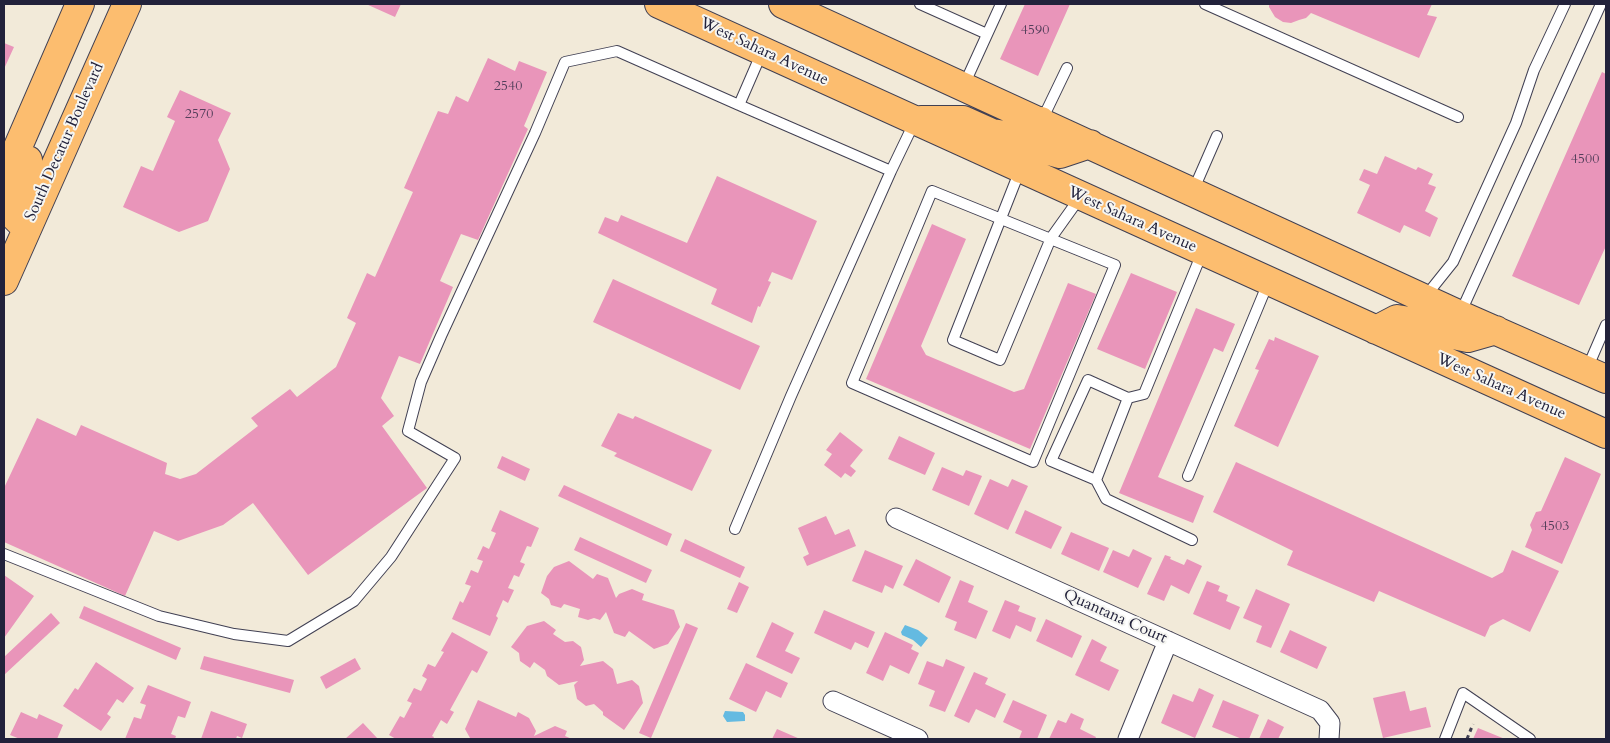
<!DOCTYPE html>
<style>
body{margin:0}
#map{position:relative;width:1610px;height:743px;overflow:hidden;background:#f2ead9;font-family:Cardo,serif}
canvas{display:block}
.frame{position:absolute;inset:0;border:5px solid #22223b;pointer-events:none}
</style>
<div id="map">
<canvas width="1610" height="743"></canvas>
<div class="frame"></div>
</div>
<script>
const ctx = document.querySelector('canvas').getContext('2d');
ctx.lineJoin = 'round';
function fillPath(path, color) {
  ctx.fillStyle = color;
  ctx.fill(path, 'evenodd');
}
function poly(rows) {
  const path = new Path2D();
  for (const r of rows) {
    path.moveTo(r[0], r[1]);
    for (let i = 2; i < r.length; i += 2) path.lineTo(r[i], r[i + 1]);
  }
  return path;
}
function stroke(path, color, width, dash) {
  ctx.strokeStyle = color;
  ctx.lineWidth = width;
  ctx.lineCap = dash ? 'butt' : 'round';
  ctx.setLineDash(dash || []);
  ctx.stroke(path);
}
function write(font, color, halo, rows, align = 'center') {
  ctx.font = font + ' Cardo,serif';
  ctx.lineWidth = 4;
  ctx.setLineDash([]);
  ctx.textBaseline = 'middle';
  ctx.strokeStyle = halo;
  ctx.fillStyle = color;
  for (const [text, x, y, turn = 0] of rows) {
    ctx.save();
    ctx.translate(x, y);
    ctx.rotate((+turn || 0) * Math.PI / 180);
    ctx.textAlign = isNaN(turn) ? turn : align;
    if (halo) ctx.strokeText(text, 0, 0);
    ctx.fillText(text, 0, 0);
    ctx.restore();
  }
}
fillPath(poly([
 [905,625,918,630,928,638,921,647,913,640,902,635,901,632],
 [725,711,743,712,745,715,745,721,727,722,723,716]
]), '#64bae1');
fillPath(poly([
 [366,4,401,4,395,17],
 [1025,4,1070,4,1038,76,1000,59],
 [1269,4,1432,4,1427,15,1437,17,1419,58,1311,13,1306,18,1299,20,1291,23,1283,22,1275,17,1269,7],
 [4,43,14,47,4,69],
 [488,58,515,71,519,61,547,72,524,126,528,129,478,240,461,234,440,281,453,287,420,364,399,356,381,398,394,416,382,426,427,488,308,575,253,503,223,525,178,541,154,531,125,596,4,542,4,488,37,418,76,436,81,425,167,463,165,474,180,479,196,474,258,426,251,418,290,389,297,397,336,367,356,323,347,318,367,273,375,277,413,192,404,188,438,111,448,114,456,96,468,102],
 [1602,72,1606,74,1606,246,1579,305,1512,276],
 [180,90,231,113,218,140,230,169,208,221,179,232,123,207,141,166,153,171,175,121,167,117],
 [1385,156,1416,170,1418,167,1433,174,1428,184,1436,187,1425,211,1438,218,1430,237,1404,225,1400,233,1357,213,1370,185,1359,180,1364,169,1377,174],
 [717,176,817,221,792,280,772,272,768,281,771,282,760,307,758,306,752,323,711,304,717,289,598,233,605,217,618,222,621,215,687,243],
 [932,224,966,239,921,346,926,355,1014,392,1024,389,1068,283,1096,294,1030,449,866,379],
 [1131,273,1177,292,1145,369,1097,349],
 [613,279,760,346,740,390,593,322],
 [1196,308,1235,324,1223,352,1214,348,1158,477,1204,496,1193,523,1119,493],
 [1275,337,1319,356,1278,447,1234,426,1259,370,1255,369,1269,339,1274,341],
 [618,413,633,419,635,416,712,450,692,491,614,456,617,453,601,446],
 [840,432,863,450,850,466,856,471,851,477,845,473,841,478,824,465,832,454,826,450],
 [899,436,935,453,925,475,888,459],
 [502,456,530,469,525,481,497,468],
 [1565,457,1601,474,1562,564,1525,547,1532,530,1530,525,1536,512,1541,511],
 [1236,462,1492,578,1503,572,1512,550,1559,571,1530,632,1503,619,1490,626,1485,637,1379,591,1374,602,1287,565,1293,551,1213,512],
 [942,467,963,476,966,470,982,476,969,506,932,490],
 [990,479,1008,487,1012,479,1028,486,1008,530,974,514],
 [564,485,672,534,667,546,558,496],
 [500,510,539,528,531,547,527,546,520,562,525,564,519,577,514,575,508,588,514,590,508,603,503,600,496,616,498,618,490,636,452,619,460,601,463,603,471,586,465,584,471,570,478,573,483,561,477,559,483,546,489,549,496,533,491,531],
 [1025,510,1062,527,1051,549,1015,533],
 [826,516,835,535,849,529,856,546,807,566,803,557,809,554,798,528],
 [1071,532,1109,548,1099,571,1061,554],
 [580,537,652,570,646,583,574,550],
 [685,539,745,567,740,578,680,551],
 [1133,549,1152,558,1138,588,1103,572,1113,550,1129,557],
 [865,550,903,566,893,589,885,585,882,593,852,581],
 [1165,555,1171,557,1170,559,1184,565,1187,559,1202,566,1189,594,1171,585,1164,601,1147,594],
 [916,559,951,577,939,603,903,585],
 [569,561,593,579,597,574,608,578,616,598,619,594,632,589,644,594,642,600,674,610,680,627,668,644,654,649,629,631,625,637,614,633,606,612,600,620,594,618,588,620,578,617,580,609,564,604,561,608,551,605,549,599,541,593,547,576,554,567],
 [4,575,34,596,4,638],
 [960,580,974,586,968,602,988,611,976,639,954,630,957,622,945,617],
 [1207,581,1220,586,1218,591,1228,595,1226,601,1240,607,1230,630,1193,614],
 [739,582,749,587,737,613,727,609],
 [1256,589,1290,604,1271,648,1256,642,1262,626,1243,618],
 [1005,600,1020,606,1018,611,1036,618,1031,632,1016,625,1010,639,992,631],
 [84,606,181,648,176,660,79,618],
 [824,610,875,632,868,648,855,642,851,650,814,633],
 [51,613,60,623,4,675,4,657],
 [1046,619,1082,636,1072,658,1036,641],
 [544,621,556,630,553,634,565,642,573,641,581,647,584,660,580,666,603,661,613,669,617,684,632,680,639,686,643,703,624,730,603,715,603,712,594,704,586,706,577,699,574,685,578,681,559,685,547,676,545,670,534,662,530,668,520,661,519,653,511,647,527,626],
 [772,622,794,633,785,651,800,658,792,674,756,657],
 [686,623,698,628,651,738,639,733],
 [1290,630,1327,647,1317,669,1280,652],
 [452,632,488,652,477,673,472,670,450,710,454,712,447,724,441,720,432,736,434,737,433,739,396,739,389,735,400,716,404,718,412,703,407,701,414,688,421,691,427,679,422,676,428,664,435,667,444,652,441,651],
 [885,632,913,645,911,649,919,653,909,674,890,665,883,681,866,673],
 [1092,639,1107,647,1100,661,1119,670,1109,691,1075,675],
 [204,656,294,680,290,693,200,669],
 [355,658,361,669,326,689,320,677],
 [946,659,965,667,945,712,929,706,935,691,918,684,927,661,943,667],
 [96,662,134,688,123,703,117,699,107,714,111,717,101,731,63,706,75,688,78,690],
 [746,663,788,683,781,698,766,691,756,712,729,699],
 [974,672,988,678,985,684,1006,694,995,718,976,709,969,723,954,716],
 [148,685,191,702,185,718,178,716,171,734,176,736,175,739,125,739,134,717,141,719,146,705,140,703],
 [1199,688,1214,695,1195,738,1161,723,1173,694,1193,702],
 [1405,691,1410,711,1426,707,1431,727,1383,738,1373,698],
 [478,700,516,717,518,712,529,718,536,731,534,736,555,726,567,731,565,736,572,739,472,739,470,738,465,729],
 [1013,700,1047,715,1037,739,1019,739,1022,731,1003,722],
 [1223,700,1259,715,1249,739,1242,739,1212,727],
 [211,711,247,724,242,738,237,736,236,739,201,739],
 [21,712,37,719,39,714,63,725,57,739,20,739,10,735],
 [1071,713,1084,719,1080,729,1096,737,1095,739,1049,739,1058,720,1066,723],
 [1268,719,1284,727,1278,739,1259,739],
 [363,723,378,739,345,739],
 [1478,728,1505,739,1473,739],
 [777,729,800,739,772,739]
]), '#e995ba');
const service = poly([
 [920,4,987,34],
 [1205,4,1458,117],
 [964,85,1001,4],
 [739,105,891,171,915,121],
 [1042,120,1067,68],
 [1020,170,953,340,1000,360,1051,238,1081,196],
 [932,191,1115,265,1033,462,852,383,932,191],
 [1193,191,1217,136],
 [1425,297,1453,262,1516,123,1534,70,1565,4],
 [1460,314,1601,4],
 [1587,369,1606,325],
 [1188,476,1268,283],
 [1096,480,1051,461,1088,380,1128,398],
 [735,529,791,396,891,171],
 [1192,540,1106,499,1096,480,1128,398,1144,394,1202,253],
 [4,554,159,616,234,634,288,641,354,601,391,557,455,458,408,431,421,382,441,336,535,133,565,62,617,51,739,105,762,52],
 [1445,739,1463,693,1530,739]
]);
const minor = poly([
 [896,518,1320,710,1330,723,1329,739],
 [833,701,918,739],
 [1128,739,1168,641]
]);
const primary = poly([
 [659,4,1606,434],
 [783,4,1460,315,1606,379],
 [921,120,963,120,992,133,1019,137,1030,133,1041,121],
 [1021,169,1031,151,1046,150,1060,154,1090,144],
 [4,179,80,4],
 [27,229,14,216,12,208,28,160],
 [4,281,127,4],
 [1376,330,1397,319,1428,324,1460,315],
 [1428,352,1440,336,1454,335,1468,338,1496,330]
]);
stroke(service, '#414053', 12);
stroke(minor, '#414053', 21);
stroke(primary, '#414053', 30);
stroke(poly([
 [1467,739,1473,724]
]), '#414053', 3, [4, 4]);
stroke(service, '#fff', 10);
stroke(minor, '#fff', 19);
stroke(primary, '#fcbd6f', 28);
write('14px', '#543f5b', null, [
 ["4590",1035,31],
 ["2540",508,87],
 ["2570",199,115],
 ["4500",1585,160],
 ["4503",1555,527]
]);
write('16px', '#22223b', '#f6f6f2', [
 ["West Sahara Avenue",764,52,25],
 ["South Decatur Boulevard",65,142,-66],
 ["West Sahara Avenue",1132,220,24],
 ["West Sahara Avenue",1501,387,24],
 ["Quantana Court",1115,617,24]
]);
</script>
